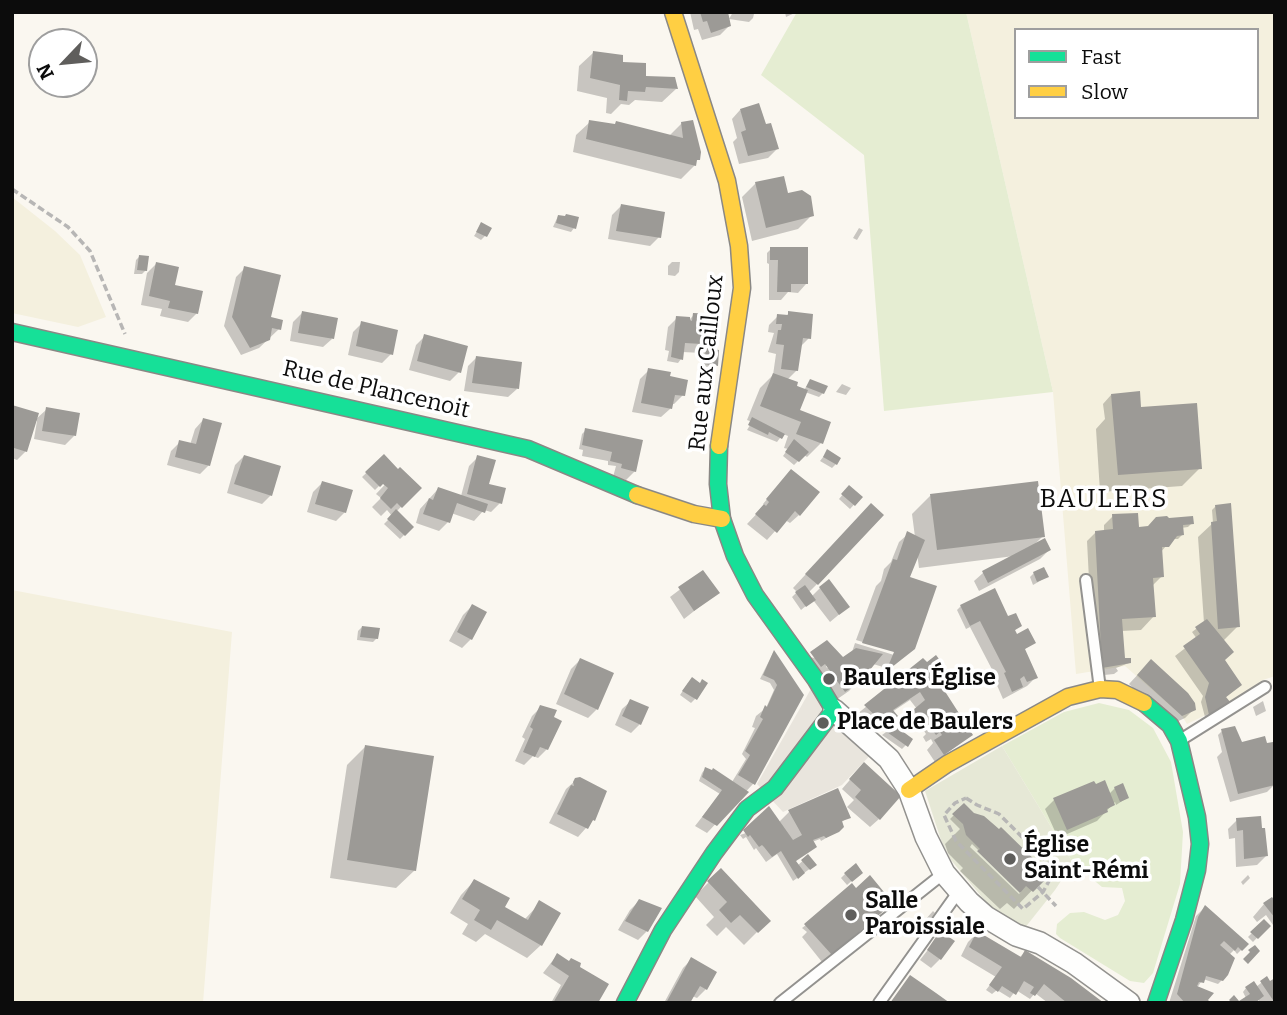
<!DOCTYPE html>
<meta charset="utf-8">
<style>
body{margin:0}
#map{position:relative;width:1287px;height:1015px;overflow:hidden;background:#faf7f0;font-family:Bitter,serif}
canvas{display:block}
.frame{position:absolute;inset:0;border:14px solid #0c0c0c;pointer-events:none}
.legend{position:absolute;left:1014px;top:28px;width:245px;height:91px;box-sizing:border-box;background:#fff;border:2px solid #9e9e9e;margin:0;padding:9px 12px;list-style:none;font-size:21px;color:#0c0c0c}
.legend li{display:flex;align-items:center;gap:14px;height:35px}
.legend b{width:35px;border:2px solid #9e9e9e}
.north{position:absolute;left:28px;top:28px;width:70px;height:70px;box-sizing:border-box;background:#fff;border:2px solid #9e9e9e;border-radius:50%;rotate:244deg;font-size:19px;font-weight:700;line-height:28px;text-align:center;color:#0c0c0c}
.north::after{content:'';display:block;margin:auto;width:24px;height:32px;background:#5f5e5c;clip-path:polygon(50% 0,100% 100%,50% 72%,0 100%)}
</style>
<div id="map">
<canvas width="1287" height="1015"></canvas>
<div class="frame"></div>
<ul class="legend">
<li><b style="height:9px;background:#16e098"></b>Fast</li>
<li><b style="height:9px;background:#ffcf43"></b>Slow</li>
</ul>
<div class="north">N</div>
</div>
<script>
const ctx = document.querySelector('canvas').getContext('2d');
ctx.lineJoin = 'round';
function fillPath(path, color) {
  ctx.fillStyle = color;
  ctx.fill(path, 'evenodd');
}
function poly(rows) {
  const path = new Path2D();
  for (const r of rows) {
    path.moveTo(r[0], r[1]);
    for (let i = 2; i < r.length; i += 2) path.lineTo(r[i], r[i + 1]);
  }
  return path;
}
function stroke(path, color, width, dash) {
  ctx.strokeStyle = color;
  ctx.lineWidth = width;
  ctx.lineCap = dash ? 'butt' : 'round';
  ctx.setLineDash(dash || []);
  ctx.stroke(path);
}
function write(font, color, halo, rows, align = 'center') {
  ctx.font = font + ' Bitter,serif';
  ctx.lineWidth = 7;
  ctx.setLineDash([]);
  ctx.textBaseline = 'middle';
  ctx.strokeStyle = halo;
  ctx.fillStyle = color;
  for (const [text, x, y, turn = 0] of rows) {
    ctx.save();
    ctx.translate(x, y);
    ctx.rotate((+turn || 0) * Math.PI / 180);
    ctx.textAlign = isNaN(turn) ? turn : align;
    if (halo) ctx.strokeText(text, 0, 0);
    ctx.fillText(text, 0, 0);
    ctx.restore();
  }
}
fillPath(poly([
 [966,12,1275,12,1275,676,1263,680,1231,703,1187,724,1182,716,1125,666,1076,674,1053,392],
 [1016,30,1257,30,1257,117,1016,117],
 [12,197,55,231,80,255,106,317,78,327,12,313],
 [12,590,232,632,203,1003,12,1003]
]), '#f4f0de');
fillPath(poly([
 [797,12,966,12,1053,392,884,411,864,155,761,75],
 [1099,703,1129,710,1153,728,1171,762,1183,832,1180,884,1153,973,1144,983,1130,981,1060,938,1056,934,1057,924,1070,913,1084,912,1105,920,1118,915,1125,901,1122,888,1102,887,1073,863,1002,746,1064,712]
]), '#e5edd2');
fillPath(poly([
 [1002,746,1073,863,1055,890,1024,929,991,908,951,860,941,840,925,791]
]), '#e6e8d6');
fillPath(poly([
 [816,680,877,748,842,785,783,812,757,784]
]), '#e9e5dd');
fillPath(poly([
 [690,12,725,12,729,26,720,35,702,40,698,29,694,30],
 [733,12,754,14,753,18,749,22,729,19],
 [785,12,797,12,786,17],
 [593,53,621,64,644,78,676,89,662,102,635,100,629,105,621,104,611,114,606,113,607,98,577,91,579,66],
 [740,110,764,126,777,149,768,158,739,164,733,142,737,138,732,119],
 [590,122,669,136,682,123,695,165,681,179,573,152,576,135],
 [756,183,787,195,812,215,798,229,752,241,742,197],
 [621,206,659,237,650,246,608,239,612,215],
 [558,216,574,228,571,232,553,227],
 [481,225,485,236,481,240,474,236],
 [859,228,863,230,857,240,853,238],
 [771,249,806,284,798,293,788,292,781,300,769,300,769,264,767,263,767,253],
 [140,256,146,270,142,274,134,274,136,260],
 [672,262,680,262,679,272,675,276,668,275,668,266],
 [156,264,197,313,188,322,160,316,162,309,141,305,147,273],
 [245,268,269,319,279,329,259,348,241,355,224,326,236,277],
 [302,313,332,339,323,347,290,341,293,322],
 [789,313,809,338,800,347,797,370,787,380,804,390,810,381,823,393,819,397,805,392,798,411,821,443,807,457,804,455,794,465,783,456,788,449,784,448,788,436,783,434,777,442,747,430,752,422,747,420,760,388,773,375,776,354,768,352,774,333,768,332,769,325,778,316,785,317],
 [694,315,716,344,710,351,716,366,712,370,701,368,703,353,682,352,681,359,678,363,667,361,669,351,665,350,668,327,677,318,690,319],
 [362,323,391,354,382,363,348,355,353,332],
 [425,336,459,372,450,381,409,370,416,345],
 [477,357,517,389,508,397,464,391,468,366],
 [649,370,668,378,683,395,674,404,671,404,670,409,661,417,632,412,640,379],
 [842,384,851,388,846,395,836,392],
 [1111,395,1200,468,1182,486,1100,492,1096,429,1105,419,1103,404],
 [12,407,26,451,17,460,12,458],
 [47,409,74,436,65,445,34,439,37,421,35,420],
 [203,420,209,465,200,474,167,465,171,451,180,442,190,445,195,429],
 [586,430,635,471,626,480,613,477,616,466,608,465,608,461,582,456,583,450,579,449,582,434],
 [827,452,836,464,832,468,820,461],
 [244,456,271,495,262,504,227,493,235,465],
 [383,457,398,472,419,488,396,512,412,527,400,539,384,524,392,516,387,510,381,516,372,507,381,498,376,494,396,473,394,471,375,490,362,477],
 [478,457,487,485,500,503,491,512,484,510,474,521,451,513,448,522,439,531,416,523,420,509,438,489,461,496,469,466],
 [787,475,799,515,790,523,785,520,767,540,747,524,765,505,763,504],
 [322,483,345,512,336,521,307,512,313,492],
 [849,487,861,497,850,509,839,499],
 [930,496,1043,536,1035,544,1049,550,1040,559,979,591,974,581,983,573,1014,556,919,568,917,553,906,578,913,648,890,669,873,664,849,691,836,700,807,657,833,660,826,666,827,668,852,652,855,643,894,655,896,652,856,640,876,586,881,581,884,569,891,562,899,542,908,534,915,537,912,514],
 [1216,506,1238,626,1223,641,1224,659,1240,685,1224,699,1225,707,1205,717,1201,702,1203,696,1175,656,1197,639,1192,632,1204,623,1198,537,1213,523,1212,510],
 [1113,516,1135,529,1192,523,1188,527,1181,528,1182,535,1178,539,1172,539,1160,553,1162,576,1152,586,1154,616,1141,630,1121,631,1123,662,1129,663,1116,668,1118,671,1114,674,1094,676,1087,541,1096,532,1104,532,1104,525],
 [857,519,817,584,808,593,811,597,820,588,848,607,830,622,813,600,801,610,792,597,797,592,793,588],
 [703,572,717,593,684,619,670,597],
 [1034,573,1047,577,1033,585,1030,577],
 [472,606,471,639,462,648,449,641,463,615],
 [961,606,1008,619,1020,626,1014,631,1016,636,1034,643,1023,650,1036,677,1027,686,1003,699,996,683,998,681,970,627,966,629,957,610],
 [362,627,377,638,373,642,357,640,358,631],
 [773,653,802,695,753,784,707,833,695,826,720,794,699,781,702,773,705,769,732,782,746,759,742,754,755,728,752,727,756,716,766,708,774,690,770,683,760,679],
 [580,660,597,709,588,718,556,704,571,669],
 [923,660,971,735,935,762,927,750,933,743,931,739,926,742,923,737,926,734,921,726,923,724,920,721,917,724,911,715,917,709,910,700,892,712,896,716,879,732,874,732,856,715],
 [1142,670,1194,709,1185,718,1172,724,1129,684],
 [688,683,695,699,691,703,680,695],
 [631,701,640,724,631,733,615,725,622,709],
 [1263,701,1266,711,1256,716,1253,707],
 [541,707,547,749,538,758,533,756,524,765,515,761,525,739,522,737,532,716],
 [893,727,906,745,902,749,882,735],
 [1222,731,1236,746,1271,744,1275,757,1273,771,1275,784,1267,792,1230,802,1217,757,1222,752,1218,735],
 [365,747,415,870,396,888,330,878,347,765],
 [855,774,879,819,870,827,847,807,854,800,842,789],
 [576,780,593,820,578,837,549,823,566,789],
 [1115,788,1127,798,1116,805,1115,802,1097,821,1058,838,1045,809,1054,800,1109,794],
 [964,805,1041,881,1014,909,1007,903,1000,909,960,871,963,868,948,853,945,844,960,829,950,819],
 [972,844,1021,892,1019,894,970,847],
 [789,812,849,817,840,823,838,831,821,841,820,839,812,842,795,862,797,866,808,856,815,865,793,881,777,854,766,862,756,848,754,850,746,837,743,839,740,835,779,822],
 [1237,820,1266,856,1257,865,1236,867,1235,838,1229,839,1228,829],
 [721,870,768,921,744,945,726,927,717,936,706,925,714,917,695,896],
 [845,874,857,876,847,885,841,878],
 [1248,875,1250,878,1243,885,1241,882],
 [474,881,503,907,524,920,540,903,541,945,527,958,485,934,476,942,462,934,468,924,450,913,461,895],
 [639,901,647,931,638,940,618,930,630,910],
 [1264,904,1275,909,1273,925,1266,915,1257,922,1253,917],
 [1205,907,1247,944,1237,954,1234,950,1229,955,1222,980,1218,984,1203,979,1197,988,1205,1003,1169,1003,1196,916],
 [882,911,822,962,802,937,807,932,802,928,806,925],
 [933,911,935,913,928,922,925,920],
 [1264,921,1268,926,1253,942,1248,937],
 [941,933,940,959,931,968,920,960],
 [977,933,1019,958,1025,952,1101,1003,1048,1003,1035,993,1030,999,1016,990,1010,998,997,990,992,994,986,990,996,977,961,956,968,942],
 [557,955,578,968,596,1003,551,1003,561,985,543,973],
 [691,960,706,989,697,998,692,996,688,1003,664,1003,683,968],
 [1275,980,1275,1003,1260,1003,1258,999,1246,998,1243,992,1246,988,1256,987,1261,983,1270,983]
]), '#0003');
fillPath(poly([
 [700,12,728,12,731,26,711,33,707,21,703,22],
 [593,51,623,55,623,62,646,63,646,76,675,77,678,89,646,87,645,92,628,91,627,101,619,100,620,85,590,78],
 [759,103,766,124,771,123,779,149,748,156,741,132,746,130,740,109],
 [589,120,615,124,616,121,683,138,681,122,693,120,701,152,700,160,697,160,696,166,586,139],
 [784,176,788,193,802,190,811,196,814,216,766,228,755,182],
 [621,204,665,212,661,238,616,231],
 [566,214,579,217,576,229,556,223,558,215,565,216],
 [481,222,492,228,487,237,476,232],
 [770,247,808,247,808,284,791,284,791,292,777,292,778,260,770,260],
 [139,255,149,256,147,271,137,270],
 [156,262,179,267,175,285,203,291,198,314,168,308,170,301,149,296],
 [244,266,281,275,271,317,283,320,281,330,272,328,270,340,250,348,232,317],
 [302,311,338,318,334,339,298,333],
 [788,311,813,314,811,339,803,338,798,371,781,369,784,345,776,344,778,330,781,330,782,324,776,324,777,314,788,315],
 [693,313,719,314,718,345,685,343,683,360,671,357,676,316,690,317,690,320,692,321],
 [361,321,398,330,393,355,356,346],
 [424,334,468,346,461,373,417,361],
 [706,348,719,350,718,366,704,364],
 [476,356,522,362,519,389,472,383],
 [648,368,671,372,670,376,688,380,685,396,675,395,672,409,641,403],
 [773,373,798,382,797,386,808,390,800,410,831,422,823,444,796,434,801,422,760,406],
 [810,379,828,386,824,394,806,387],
 [1140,391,1141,407,1197,403,1202,469,1118,475,1111,394],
 [12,405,39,413,27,452,14,448,12,452],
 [46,407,80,413,76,436,42,431],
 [752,417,785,434,782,439,769,432,768,435,748,425],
 [203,418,222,423,210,466,175,457,179,440,196,444],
 [585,428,643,440,636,472,621,468,622,464,610,461,612,452,582,445],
 [794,439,809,452,799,462,785,452],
 [827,449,841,458,837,465,823,457],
 [384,454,398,469,400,467,422,488,402,508,397,503,391,509,380,498,388,488,383,484,380,487,365,472],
 [244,455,281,466,272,496,234,484],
 [477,455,496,460,489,484,506,488,502,504,467,494],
 [791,469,820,492,800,516,795,511,777,533,755,514,764,504,766,506,769,502,766,499],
 [322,481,353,490,346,513,315,504],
 [1038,481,1045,537,937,550,930,494],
 [849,485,863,497,855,506,841,494],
 [438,487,488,504,485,513,457,503,450,523,423,514,429,498,433,500],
 [871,503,884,515,818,585,805,574],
 [1231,503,1240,627,1218,629,1211,522,1217,521,1215,505],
 [396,509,414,527,405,536,387,519],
 [1138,513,1139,527,1148,526,1156,517,1167,516,1169,518,1193,516,1194,524,1183,525,1184,535,1177,536,1169,547,1162,547,1164,577,1153,578,1156,617,1122,619,1125,658,1131,658,1131,663,1102,668,1095,531,1113,529,1112,514],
 [907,531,925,540,910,577,937,586,915,649,892,667,889,664,894,652,862,643,893,559,897,560],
 [1045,538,1051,550,988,583,982,571],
 [1044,567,1049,577,1037,582,1033,572],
 [703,570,720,593,694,611,678,587],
 [829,579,850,607,839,615,819,587],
 [805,585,816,600,806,607,795,592],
 [995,588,1008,616,1016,613,1022,626,1015,630,1017,634,1028,628,1036,643,1025,649,1038,678,1027,682,1024,676,1020,679,1023,687,1012,692,1004,673,1006,672,980,621,970,626,960,605],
 [472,604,487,612,472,640,457,632],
 [1207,619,1234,652,1225,660,1242,685,1226,697,1231,703,1209,715,1205,697,1209,683,1183,646,1200,634,1195,627],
 [362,626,380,628,378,639,360,637],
 [827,640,843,657,856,648,883,654,860,682,845,692,825,664,821,667,810,652],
 [774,650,804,695,755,785,738,775,750,755,745,751,763,719,760,717,765,705,767,707,777,685,774,680,763,675],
 [936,655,948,671,937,679,973,735,944,755,934,740,942,735,940,732,936,735,930,727,934,724,928,716,922,721,913,710,925,700,920,692,893,710,898,716,890,723,884,724,864,705,923,658,927,662],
 [580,658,614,673,598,710,564,694],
 [1151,659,1188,693,1195,703,1196,710,1182,716,1137,675],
 [692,677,700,683,702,679,708,683,697,700,682,691],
 [630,699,649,707,641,725,622,716],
 [540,705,557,710,554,717,562,721,548,750,540,747,535,757,523,752,533,729,530,727],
 [894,725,913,739,908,747,884,730],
 [1235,726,1242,742,1265,736,1267,743,1273,742,1275,785,1238,794,1221,729],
 [365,745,434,756,416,871,347,860],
 [864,762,901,796,880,820,855,797,861,790,849,779],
 [705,767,712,770,713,768,749,792,717,826,702,817,722,790,702,777],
 [580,777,607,791,595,821,593,820,588,829,557,814,571,785,574,786,573,782,575,778],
 [1105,780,1115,805,1107,809,1108,812,1067,830,1053,798,1094,781,1096,784],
 [1123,783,1129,798,1120,802,1114,787],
 [838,788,851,818,842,821,844,827,839,832,826,838,824,836,813,840,817,847,796,861,805,873,798,879,781,851,772,857,764,847,762,845,759,847,750,835,748,837,743,830,769,806,793,840,802,835,788,810],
 [964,803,974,813,984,816,999,829,1001,827,1042,867,1040,871,1045,876,1041,879,1044,881,1033,892,1026,886,1020,893,977,851,980,849,966,835,963,824,952,814],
 [1261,816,1262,828,1265,828,1268,856,1244,859,1243,830,1237,831,1236,818],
 [808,854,817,865,810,870,801,860],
 [856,863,863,873,852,882,844,873],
 [721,868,771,921,758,933,740,915,731,923,719,910,727,902,707,881],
 [870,875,893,903,832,955,804,924,852,883,856,888],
 [474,879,510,898,505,907,528,920,539,900,561,913,542,946,497,920,491,930,474,920,480,910,462,899],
 [1272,897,1275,901,1275,918,1263,903],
 [639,899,662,908,648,932,625,921],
 [1205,905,1249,944,1242,951,1238,947,1235,951,1224,941,1220,945,1235,958,1228,975,1223,981,1206,976,1204,983,1199,982,1197,986,1214,993,1208,1000,1211,1003,1185,1003,1177,994,1198,917],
 [1264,919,1271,926,1258,939,1250,932],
 [940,931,955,941,941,960,927,950],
 [977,931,1021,957,1025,950,1071,978,1104,1003,1067,1003,1044,984,1035,996,1030,993,1034,987,1024,981,1016,995,1002,986,998,992,989,985,1002,967,969,947],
 [1255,945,1260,951,1248,964,1243,959,1250,952,1248,950],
 [557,953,569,961,571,958,581,963,580,967,609,984,598,1003,553,1003,569,976,551,964],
 [691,957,717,972,707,990,700,986,690,1003,666,1003],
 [910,975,936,993,950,1003,890,1003],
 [1267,976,1270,981,1275,978,1275,1003,1260,981],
 [1254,981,1264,996,1255,1003,1232,1003,1229,1000,1234,995,1239,1001,1250,994,1245,987]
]), '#9c9a96');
const lane = poly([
 [1086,580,1100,689],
 [1182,739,1265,687],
 [780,1003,944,873],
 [879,1003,959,891]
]);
const street = poly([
 [834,710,889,759,909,790,926,837,944,873,969,902,986,917,1016,935,1040,943,1074,963,1129,1003]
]);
const fast = poly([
 [12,332,528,449,637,495],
 [1144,703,1170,725,1179,741,1197,817,1200,844,1197,870,1184,920,1156,1003],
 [625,1003,663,930,714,853,747,809,775,788,834,710,816,680,755,595,735,556,722,519,718,484,719,446]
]);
const slow = poly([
 [673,12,727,181,739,246,742,288,719,446],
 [637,495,694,514,722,519],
 [909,790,947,764,1068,697,1100,689,1117,690,1144,703]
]);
stroke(lane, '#93928f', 14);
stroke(street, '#93928f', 24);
stroke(fast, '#8a8885', 19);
stroke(slow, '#8a8885', 19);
stroke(poly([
 [12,189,68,227,90,251,125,334],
 [966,798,977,805,999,814,1055,870,1043,892,1023,909,956,841,944,815,955,803,966,798],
 [1038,887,1056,906]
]), '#b7b6b5', 3.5, [7, 3.5]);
stroke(lane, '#fefefd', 10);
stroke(street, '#fefefd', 21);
stroke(fast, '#16e098', 16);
stroke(slow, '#ffcf43', 16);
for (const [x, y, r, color] of [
 [829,679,7,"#5f5e5c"],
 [823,723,7,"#5f5e5c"],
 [1010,859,7,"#5f5e5c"],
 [851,915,7,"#5f5e5c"]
]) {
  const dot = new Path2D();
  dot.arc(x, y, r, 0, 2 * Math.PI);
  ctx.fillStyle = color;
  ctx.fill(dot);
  stroke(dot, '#fff', 2.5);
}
write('23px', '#0c0c0c', '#fff', [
 ["Rue aux Cailloux",707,363,-84],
 ["Rue de Plancenoit",376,390,13]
]);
write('bold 23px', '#0c0c0c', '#fff', [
 ["Baulers Église",843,679],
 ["Place de Baulers",837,723],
 ["Église",1024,846],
 ["Saint-Rémi",1024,872],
 ["Salle",865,902],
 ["Paroissiale",865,928]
], 'left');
ctx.letterSpacing = '2px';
write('26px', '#0c0c0c', '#fff', [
 ["BAULERS",1104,500]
]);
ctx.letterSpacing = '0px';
</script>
